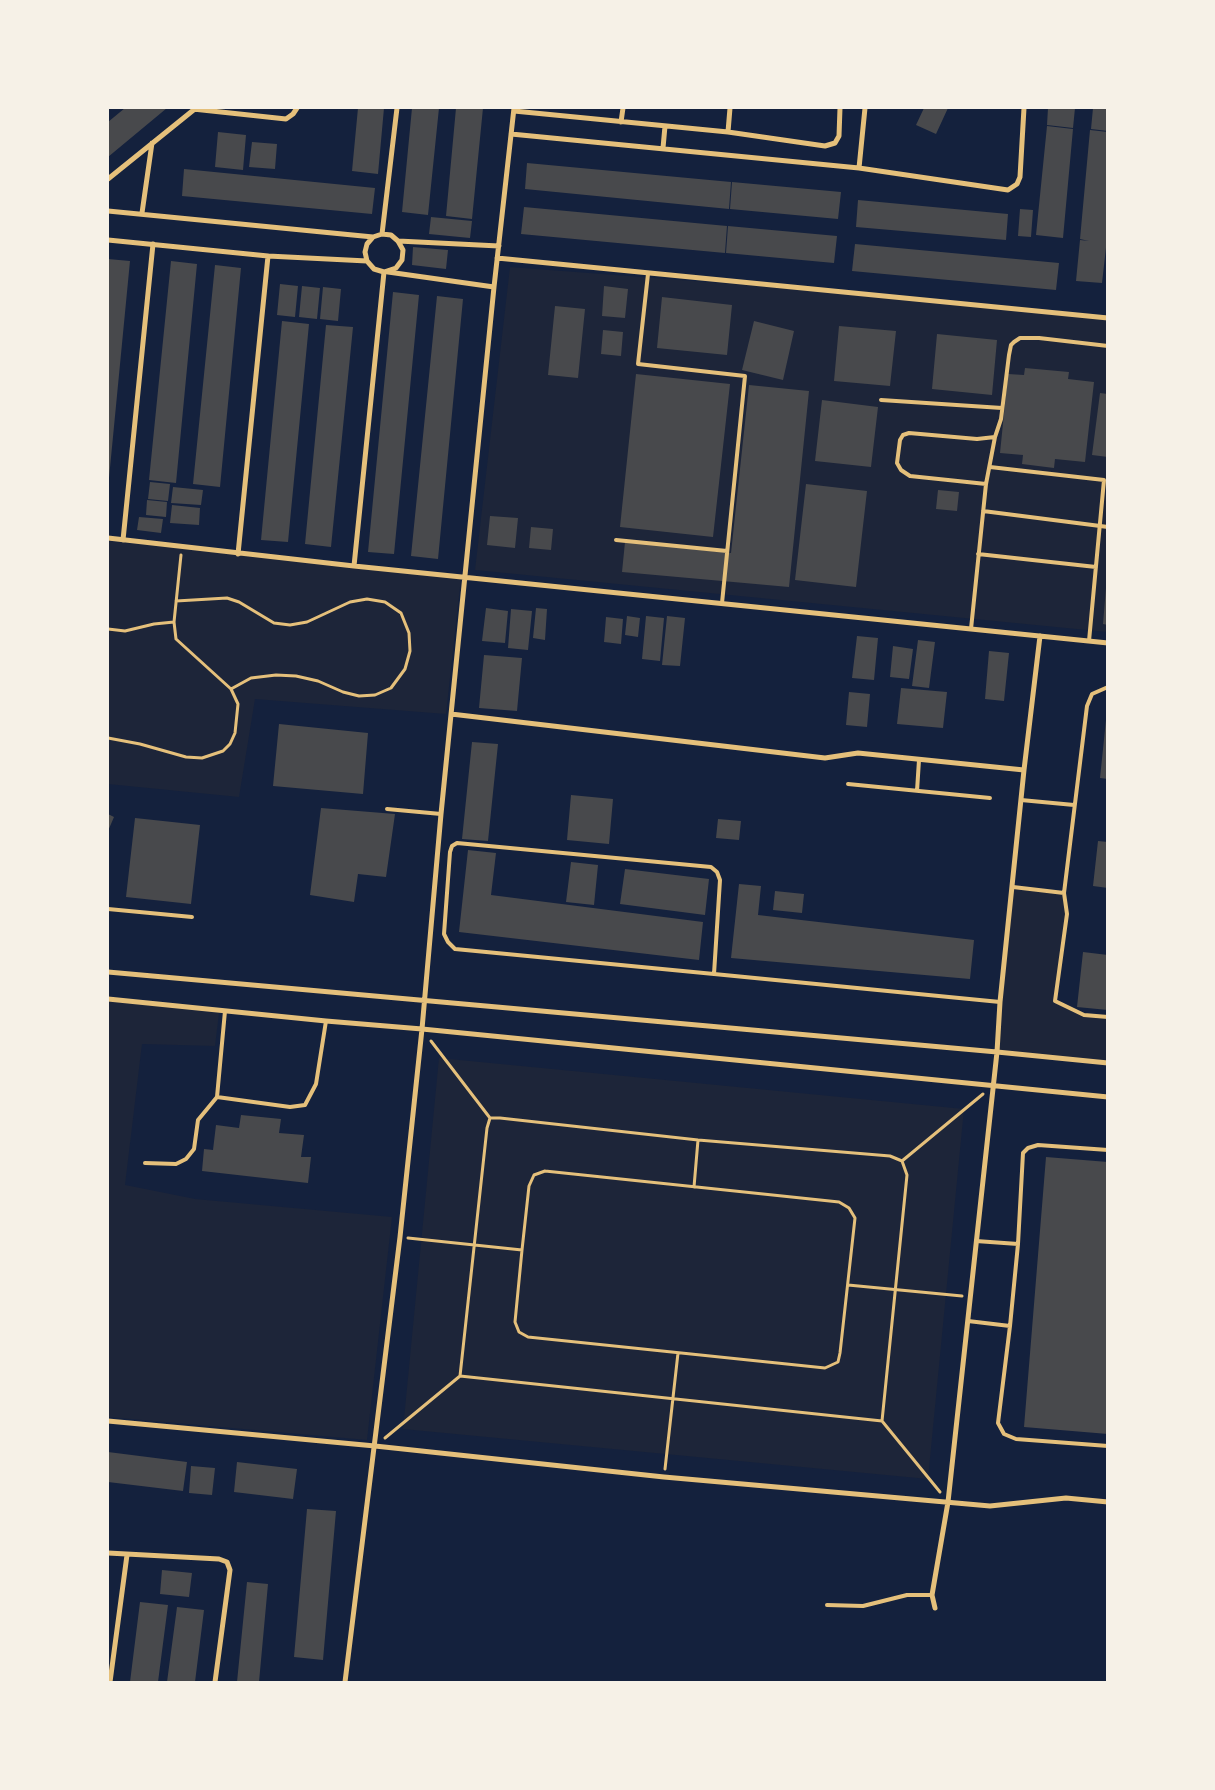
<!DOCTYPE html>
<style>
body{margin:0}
#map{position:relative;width:1215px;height:1790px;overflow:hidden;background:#14213d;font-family:Georgia,serif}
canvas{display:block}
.frame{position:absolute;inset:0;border:109px solid #f6f1e7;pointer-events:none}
</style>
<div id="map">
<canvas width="1215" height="1790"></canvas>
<div class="frame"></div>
</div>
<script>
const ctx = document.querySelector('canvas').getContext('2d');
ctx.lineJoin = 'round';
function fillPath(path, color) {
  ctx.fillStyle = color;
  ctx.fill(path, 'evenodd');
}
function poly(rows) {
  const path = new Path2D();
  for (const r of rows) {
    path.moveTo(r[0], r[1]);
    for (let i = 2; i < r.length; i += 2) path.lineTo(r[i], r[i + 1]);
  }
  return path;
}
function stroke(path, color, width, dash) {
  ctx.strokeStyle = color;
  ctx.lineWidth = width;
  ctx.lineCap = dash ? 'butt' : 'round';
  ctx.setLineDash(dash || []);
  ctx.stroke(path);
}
fillPath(poly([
 [510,267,930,299,1107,316,1107,632,475,570],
 [108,541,461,578,446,714,255,699,239,797,108,784],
 [1013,887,1064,893,1067,914,1055,1001,1084,1015,1107,1017,1107,1063,997,1052],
 [108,1001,219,1013,215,1046,142,1044,125,1185,195,1199,392,1217,367,1440,108,1417],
 [439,1058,964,1109,928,1479,403,1429]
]), '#1d2539');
fillPath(poly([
 [125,108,167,108,108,157,108,122],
 [358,108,384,108,378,174,352,171],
 [412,108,439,108,428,215,402,212],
 [456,108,483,108,472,219,446,216],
 [924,108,948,108,936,134,916,125],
 [1048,108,1075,108,1073,128,1047,125],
 [1093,108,1108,108,1108,131,1091,129],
 [1047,126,1073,129,1063,238,1036,235],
 [1090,130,1108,132,1108,230,1102,283,1076,281,1080,240,1089,241,1080,239],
 [218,132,246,135,243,170,215,167],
 [252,142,277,144,275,169,249,167],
 [527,163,731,182,729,209,525,189],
 [184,169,375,188,372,214,182,196],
 [732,182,841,192,838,219,730,209],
 [858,200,1008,214,1006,240,856,227],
 [524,207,727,226,725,253,521,234],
 [1020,209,1033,210,1031,237,1018,236],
 [431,217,472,221,470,238,429,234],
 [728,226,837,236,834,263,726,253],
 [855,244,1059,263,1056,290,852,271],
 [413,247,448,250,446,269,412,265],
 [108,259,130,261,109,478,108,478],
 [171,261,197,264,176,483,149,480],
 [215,265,241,268,220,487,193,484],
 [280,284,298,286,295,317,277,315],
 [302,286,320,288,317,319,299,317],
 [604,286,628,289,625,318,602,316],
 [323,287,341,289,338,321,320,319],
 [393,292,419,295,394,554,368,552],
 [437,296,463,299,438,559,411,556],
 [662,297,732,305,727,355,657,348],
 [555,306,585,309,578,378,548,375],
 [282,321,309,324,288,542,261,540],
 [754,321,794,331,783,380,742,370],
 [326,325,353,327,331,547,305,544],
 [839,326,896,331,890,386,834,381],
 [603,330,623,332,621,356,601,354],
 [937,334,997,340,992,395,932,389],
 [1025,368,1069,372,1068,379,1094,382,1085,462,1055,459,1054,468,1022,464,1023,455,1000,453,1008,374,1024,375],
 [636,374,730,384,713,537,620,527],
 [749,385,809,391,789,587,622,572,625,542,731,553],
 [1100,393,1108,394,1108,457,1092,455],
 [822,400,878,407,871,467,815,461],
 [150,482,170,484,168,501,148,499],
 [806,484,867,491,856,587,795,580],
 [173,487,203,490,201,505,171,503],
 [938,490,959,492,957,511,936,509],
 [147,500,167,502,166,517,146,515],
 [172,505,200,508,199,525,170,523],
 [490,516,518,518,515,548,487,545],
 [139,517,163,519,161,533,137,530],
 [531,527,553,529,551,550,529,548],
 [1106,588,1108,588,1108,625,1103,624],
 [486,608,508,611,505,643,482,641],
 [536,608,547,609,545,640,533,638],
 [511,609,532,611,528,650,508,648],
 [627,616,640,618,638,637,625,635],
 [646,616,664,618,660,661,642,659],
 [667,616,685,618,680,666,662,665],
 [606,617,623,619,621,644,604,642],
 [857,636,878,638,874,680,852,678],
 [918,640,935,642,929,688,912,686],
 [893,646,913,649,909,679,890,677],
 [989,651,1009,653,1004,701,985,699],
 [484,655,522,658,517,711,479,708],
 [901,688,947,692,943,728,897,724],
 [849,692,870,694,867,727,846,725],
 [1106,720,1108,720,1108,779,1100,778],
 [279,724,368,733,363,794,273,786],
 [472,742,498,744,488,841,462,839],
 [571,795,613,799,609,844,567,840],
 [321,808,395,814,386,877,358,874,354,902,310,895],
 [108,814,114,817,108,831],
 [135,818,200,825,191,904,126,897],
 [718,819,741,821,739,840,716,838],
 [1098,841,1108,842,1108,888,1093,886],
 [468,850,496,853,491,895,703,922,699,960,459,932],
 [571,862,598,865,594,905,566,902],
 [625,869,709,879,705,915,620,904],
 [739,884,761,886,758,915,974,940,970,979,731,958],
 [775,891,804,894,802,913,773,910],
 [1083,952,1108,955,1108,1010,1077,1007],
 [241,1115,281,1119,279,1133,304,1135,301,1157,311,1157,308,1183,202,1171,204,1149,213,1150,216,1125,239,1128],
 [1046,1157,1108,1162,1108,1434,1024,1427],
 [108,1452,187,1462,183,1491,108,1482],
 [237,1462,297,1469,293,1499,234,1492],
 [191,1466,215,1468,212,1495,189,1493],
 [307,1509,336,1511,323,1660,294,1657],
 [162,1570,192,1573,189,1597,160,1594],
 [247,1582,268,1584,259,1682,237,1682],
 [140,1602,168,1605,158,1682,130,1682],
 [177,1607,204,1610,195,1682,167,1682]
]), '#48494c');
stroke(poly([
 [176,601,227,598,239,602,274,623,290,625,307,622,350,602,367,599,385,602,401,613,409,633,410,651,405,669,391,688,375,695,359,696,343,692,318,681,296,676,276,675,251,678,231,689],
 [108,629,125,631,154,624,174,622],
 [108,738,140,744,186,757,202,758,223,751,230,744,235,733,238,704,231,689,176,639,174,622,181,555],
 [431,1041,490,1118],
 [490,1118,500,1118,698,1140,890,1156,902,1161,907,1175,882,1421,460,1376,487,1128,490,1118],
 [902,1161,983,1094],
 [545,1171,839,1202,849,1208,855,1218,840,1353,838,1362,825,1368,528,1337,519,1332,515,1322,522,1250,529,1186,534,1175,545,1171],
 [694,1187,698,1140],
 [408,1238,522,1250],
 [848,1285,962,1296],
 [882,1421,940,1492],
 [385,1438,460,1376],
 [665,1469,678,1353]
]), '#e5c07b', 3);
stroke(poly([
 [648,274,638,364,745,376,722,603],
 [881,400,1002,408],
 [995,437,1001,419,1009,355,1011,345,1014,342,1020,338,1039,338,1108,346],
 [990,467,1104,480,1089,641],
 [983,511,1108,527],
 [616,540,727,551],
 [978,554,1096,567],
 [971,629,986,484,995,437,977,439,909,433,903,435,900,440,897,463,901,470,910,476,986,484],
 [848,784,990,798],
 [917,791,919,760],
 [1021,800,1074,805],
 [387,809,441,814],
 [1013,887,1064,893,1087,706,1092,694,1108,687],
 [1064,893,1067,914,1055,1001,1084,1015,1108,1017],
 [108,909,192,917],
 [714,974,720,880,717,872,711,867,457,843,452,846,450,852,444,934,448,942,455,949,714,974,1000,1002],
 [225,1011,217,1097,290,1107,305,1105,316,1084,326,1021],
 [1108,1150,1038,1145,1028,1148,1023,1153,1018,1244,1010,1326,998,1423,1004,1434,1016,1439,1108,1446],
 [145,1163,176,1164,186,1159,194,1149,198,1120,217,1097],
 [976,1241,1018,1244],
 [968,1321,1010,1326],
 [827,1605,863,1606,907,1595,932,1595]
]), '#e5c07b', 4);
stroke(poly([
 [865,108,859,168,1008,190,1017,184,1020,177,1024,108],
 [193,109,286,119,293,114,297,108],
 [514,111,728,132,825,146,835,143,839,136,840,108],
 [621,122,623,108],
 [728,132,730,108],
 [511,134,859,168],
 [663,148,665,126],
 [108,179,196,108],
 [108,211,373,237],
 [142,213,152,143],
 [382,234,397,108],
 [108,240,268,256,367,261,374,269,384,272,396,268,402,260,403,250,398,241,391,235,382,234,373,237,367,244,365,252,367,261],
 [398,241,499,246],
 [497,258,1108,318],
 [388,272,494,287],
 [108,538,354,566,1108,643],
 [123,540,153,244],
 [238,554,268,256],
 [354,566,384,272],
 [451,714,825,758,858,753,1024,770],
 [108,972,997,1052,1108,1063],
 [108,999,326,1021,422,1029,1108,1097],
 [108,1421,375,1446,664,1477,990,1506,1066,1498,1108,1502],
 [108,1553,219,1559,227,1562,230,1570,215,1682],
 [935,1608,932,1595,948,1502,997,1052,1000,1002,1024,770,1040,636],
 [110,1682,127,1555],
 [345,1682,400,1237,422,1029,441,814,494,287,514,108]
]), '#e5c07b', 5);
</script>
